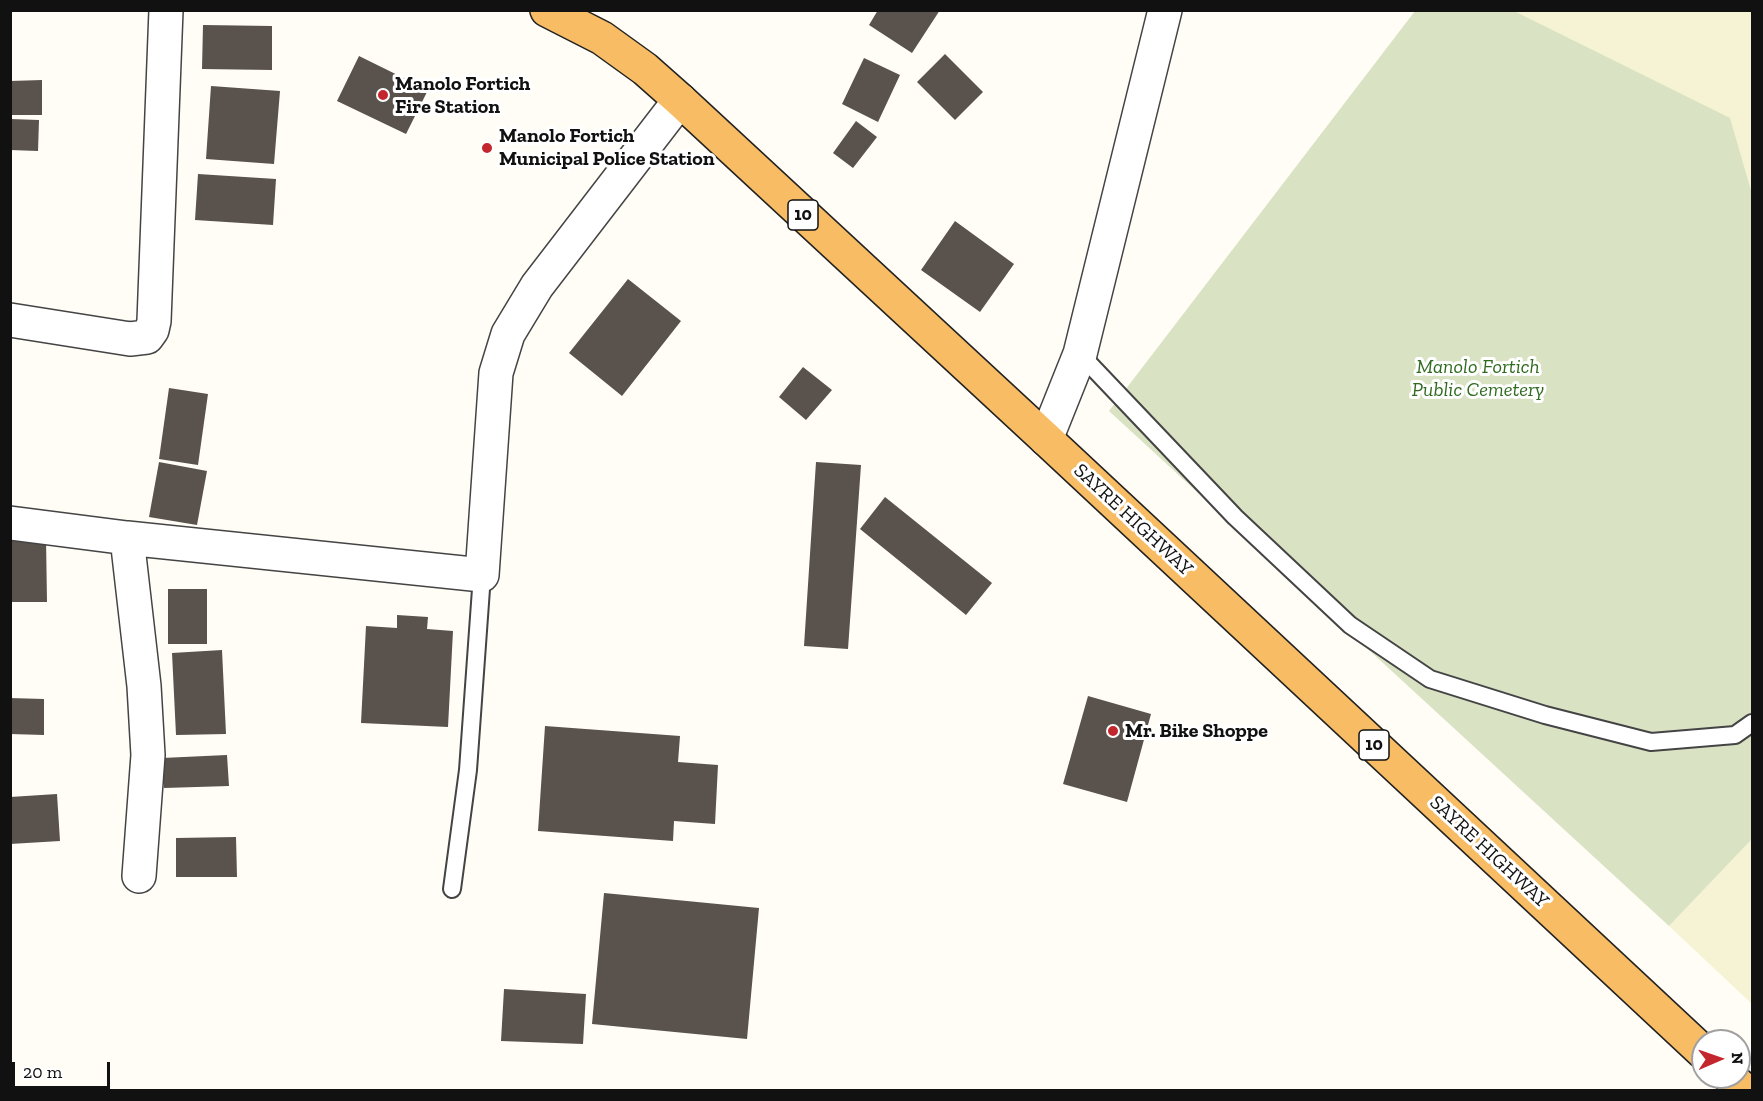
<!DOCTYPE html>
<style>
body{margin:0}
#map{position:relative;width:1763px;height:1101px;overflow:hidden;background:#fffdf5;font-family:"Zilla Slab",serif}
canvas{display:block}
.frame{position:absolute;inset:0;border:12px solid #111;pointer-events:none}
.north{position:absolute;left:1691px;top:1029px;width:60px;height:60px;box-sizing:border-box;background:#fff;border:2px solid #a0a0a0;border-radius:50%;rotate:88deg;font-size:16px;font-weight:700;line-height:24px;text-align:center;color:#111}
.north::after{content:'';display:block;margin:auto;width:21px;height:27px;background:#c4262e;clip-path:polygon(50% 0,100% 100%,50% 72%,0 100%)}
.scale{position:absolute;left:12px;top:1062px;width:98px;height:27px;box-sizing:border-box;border:3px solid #111;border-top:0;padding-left:8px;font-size:18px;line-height:21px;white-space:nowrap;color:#111;-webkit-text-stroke:4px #fff;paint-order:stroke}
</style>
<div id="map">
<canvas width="1763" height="1101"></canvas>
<div class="frame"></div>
<div class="north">N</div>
<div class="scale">20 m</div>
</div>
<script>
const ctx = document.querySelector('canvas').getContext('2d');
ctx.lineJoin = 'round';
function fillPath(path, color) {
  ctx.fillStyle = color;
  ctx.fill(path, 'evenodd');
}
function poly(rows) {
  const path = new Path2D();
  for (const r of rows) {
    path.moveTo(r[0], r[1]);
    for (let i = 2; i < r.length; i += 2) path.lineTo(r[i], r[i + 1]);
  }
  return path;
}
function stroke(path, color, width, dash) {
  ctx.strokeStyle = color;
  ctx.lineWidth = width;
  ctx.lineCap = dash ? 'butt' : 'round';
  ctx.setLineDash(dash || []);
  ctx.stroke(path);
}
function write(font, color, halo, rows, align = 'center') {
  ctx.font = font + ' "Zilla Slab",serif';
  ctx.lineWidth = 6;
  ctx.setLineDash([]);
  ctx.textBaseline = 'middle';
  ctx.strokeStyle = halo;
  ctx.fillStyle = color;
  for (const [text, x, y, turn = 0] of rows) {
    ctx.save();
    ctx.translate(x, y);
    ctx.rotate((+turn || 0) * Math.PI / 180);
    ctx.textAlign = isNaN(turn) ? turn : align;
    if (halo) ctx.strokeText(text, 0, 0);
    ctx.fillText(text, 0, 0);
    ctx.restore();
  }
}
fillPath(poly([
 [1475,11,1752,11,1752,314],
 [1752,839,1752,1004,1669,926]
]), '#f6f3d4');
fillPath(poly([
 [1415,11,1514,11,1730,118,1752,194,1752,839,1669,926,1109,411]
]), '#d9e3c4');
fillPath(poly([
 [878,10,940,10,912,53,869,25],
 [203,25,272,26,272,70,202,69],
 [945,54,983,92,955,120,917,82],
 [359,56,428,90,406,134,337,101],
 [864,58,900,75,878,122,842,104],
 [42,80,42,115,10,115,10,81],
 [211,86,280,91,274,164,206,159],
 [10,119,39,120,38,151,10,150],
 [856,121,877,137,853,168,833,153],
 [198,174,276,179,273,225,195,220],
 [955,221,1014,264,980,312,921,270],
 [628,279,681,321,622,396,569,353],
 [803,367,832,390,806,420,779,397],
 [169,388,208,394,198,465,159,459],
 [159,462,207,471,197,525,149,517],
 [816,462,861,465,848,649,804,646],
 [885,497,992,583,966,615,860,529],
 [10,538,46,538,47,602,10,602],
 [168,589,207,589,207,644,168,644],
 [397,615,428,617,427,629,453,631,448,727,361,723,366,626,397,628],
 [222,650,226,734,176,735,172,653],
 [1088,696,1151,714,1127,802,1063,784],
 [10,698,44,699,44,735,10,734],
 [545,726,680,736,678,762,718,765,715,824,674,821,673,841,538,831],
 [227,755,229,786,164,788,162,758],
 [57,794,60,841,10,844,10,797],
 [236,837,237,877,176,877,176,838],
 [604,893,759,908,747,1039,592,1024],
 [504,989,586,994,583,1044,501,1041]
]), '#5a524d');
const service = poly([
 [1080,354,1235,517,1350,625,1430,679,1545,715,1651,742,1735,735,1752,723],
 [452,889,468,770,482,575]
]);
const minor = poly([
 [10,320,130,339,147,337,152,330,154,321,166,10],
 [1046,439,1080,354,1165,10],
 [10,523,127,538],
 [139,876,148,755,144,686,127,538,482,575,496,373,508,334,537,286,680,100]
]);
const trunk = poly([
 [547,10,602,38,645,69,680,100,1046,439,1703,1052],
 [1730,1077,1744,1090]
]);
stroke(service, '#444', 20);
stroke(minor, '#444', 36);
stroke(trunk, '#222', 36);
stroke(service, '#fff', 16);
stroke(minor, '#fff', 33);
stroke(trunk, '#f7bc64', 33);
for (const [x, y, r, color] of [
 [383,95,6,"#c4262e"],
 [487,148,6,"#c4262e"],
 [1113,731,6,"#c4262e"]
]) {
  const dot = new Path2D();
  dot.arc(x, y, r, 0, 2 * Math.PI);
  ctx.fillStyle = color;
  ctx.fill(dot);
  stroke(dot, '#fff', 2);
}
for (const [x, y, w] of [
 [803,215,30],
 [1374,745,30]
]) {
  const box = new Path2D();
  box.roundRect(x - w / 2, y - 15, w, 30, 4.5);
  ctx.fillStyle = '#fff';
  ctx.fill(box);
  stroke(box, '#111', 1.5);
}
write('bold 18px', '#111', null, [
 ["10",803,215],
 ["10",1374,745]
]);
write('bold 20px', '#111', '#fff', [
 ["Manolo Fortich",395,84],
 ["Fire Station",395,107],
 ["Manolo Fortich",499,136],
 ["Municipal Police Station",499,159],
 ["Mr. Bike Shoppe",1125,731]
], 'left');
write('italic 20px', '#2f6b1f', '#fff', [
 ["Manolo Fortich",1478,367],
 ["Public Cemetery",1478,390]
]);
write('20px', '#111', '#fff', [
 ["SAYRE HIGHWAY",1133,520,43],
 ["SAYRE HIGHWAY",1489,852,43]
]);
</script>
